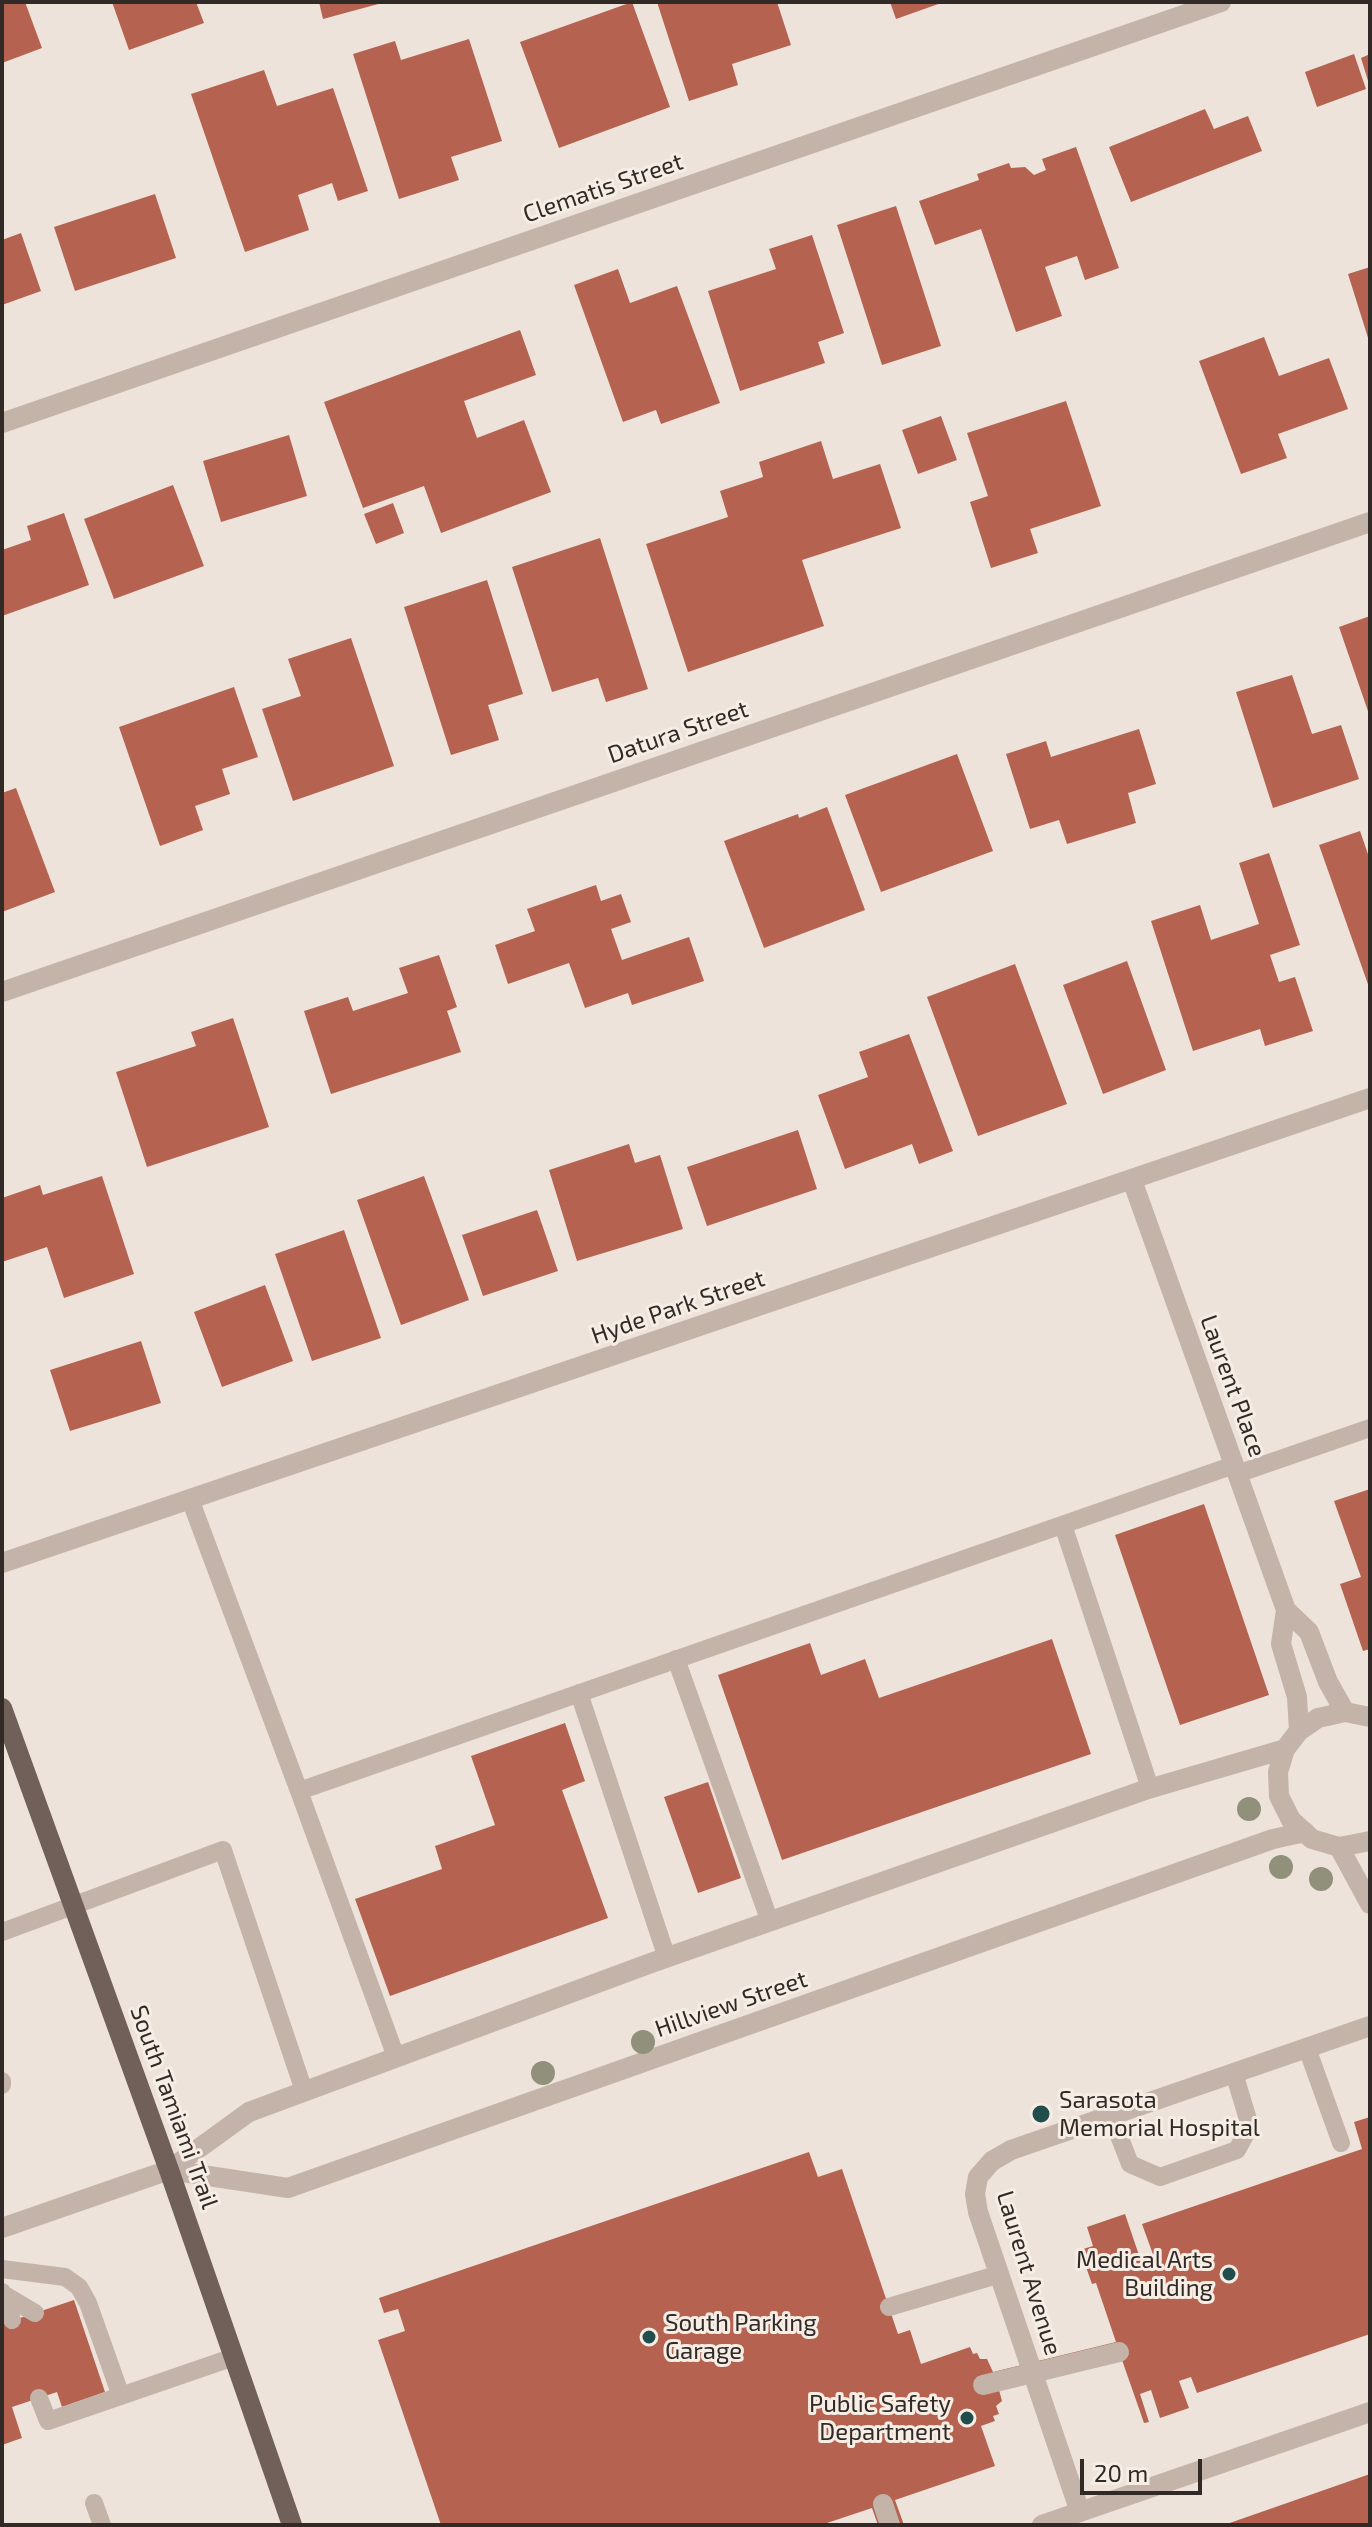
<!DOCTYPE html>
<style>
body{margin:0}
#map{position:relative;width:1372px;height:2527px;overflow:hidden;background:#ede3da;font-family:"Exo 2",sans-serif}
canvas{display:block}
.frame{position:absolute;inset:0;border:4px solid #312a27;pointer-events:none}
.scale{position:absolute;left:1080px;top:2459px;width:122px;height:36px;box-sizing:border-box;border:4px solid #312a27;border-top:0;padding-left:10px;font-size:24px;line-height:28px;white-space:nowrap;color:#312a27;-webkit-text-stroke:6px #f6ede5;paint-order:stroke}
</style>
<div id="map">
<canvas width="1372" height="2527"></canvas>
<div class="frame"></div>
<div class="scale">20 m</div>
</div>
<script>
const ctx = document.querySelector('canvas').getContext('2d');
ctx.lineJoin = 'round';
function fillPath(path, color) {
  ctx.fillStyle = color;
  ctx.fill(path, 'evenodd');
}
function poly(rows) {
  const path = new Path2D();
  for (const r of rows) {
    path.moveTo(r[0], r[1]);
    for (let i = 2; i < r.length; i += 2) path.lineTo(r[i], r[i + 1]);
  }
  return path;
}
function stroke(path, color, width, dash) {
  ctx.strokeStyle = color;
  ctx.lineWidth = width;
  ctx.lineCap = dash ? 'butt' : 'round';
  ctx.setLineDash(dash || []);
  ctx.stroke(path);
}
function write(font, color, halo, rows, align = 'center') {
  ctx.font = font + ' "Exo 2",sans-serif';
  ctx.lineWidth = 6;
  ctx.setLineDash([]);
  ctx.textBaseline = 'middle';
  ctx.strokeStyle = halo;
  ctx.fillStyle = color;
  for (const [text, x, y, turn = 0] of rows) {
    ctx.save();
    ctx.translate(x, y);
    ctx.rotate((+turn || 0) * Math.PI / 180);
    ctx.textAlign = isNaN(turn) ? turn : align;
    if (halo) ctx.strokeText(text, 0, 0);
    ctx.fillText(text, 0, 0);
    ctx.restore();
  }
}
fillPath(poly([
 [2,2,25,2,42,48,2,63],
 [112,2,196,2,204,23,129,50],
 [319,2,382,2,382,3,323,19],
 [632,2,670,107,559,148,520,42],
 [657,2,777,2,791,45,732,64,738,85,689,101],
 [890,2,944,2,896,19],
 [469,39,502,141,451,157,459,180,399,199,353,54,395,41,401,60],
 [1354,54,1366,89,1317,107,1305,72],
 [1370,54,1370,84,1369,84,1361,58],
 [264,70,277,106,333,88,368,191,338,201,332,183,298,195,309,230,245,252,191,94],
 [1205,109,1214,129,1248,116,1262,151,1131,202,1109,147],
 [1076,147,1119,268,1085,280,1077,256,1045,267,1062,316,1016,332,981,229,935,245,919,201,979,180,977,174,1009,163,1011,168,1025,167,1034,175,1046,170,1042,159],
 [155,194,176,258,75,291,54,227],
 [896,206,941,346,882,365,837,225],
 [21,233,41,291,2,305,2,240],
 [812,235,844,333,818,342,825,363,740,391,708,291,776,269,769,249],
 [1370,267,1370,341,1369,341,1348,274],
 [618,269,630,303,677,286,720,403,661,424,656,410,623,422,574,285],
 [520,330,536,375,464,401,477,438,524,420,551,492,441,533,424,486,363,508,324,402],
 [1264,337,1279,376,1329,358,1348,409,1278,434,1287,458,1241,474,1199,361],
 [1066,401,1101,506,1030,529,1038,553,991,568,970,502,988,496,967,433],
 [941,416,957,460,918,474,902,430],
 [289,435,307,496,221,522,203,461],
 [821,441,833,479,880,464,901,528,802,560,824,626,688,672,646,544,728,517,720,491,763,477,759,462],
 [173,485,204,566,114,599,84,519],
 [393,503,404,533,376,544,364,514],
 [64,513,89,585,2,616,2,550,31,540,27,526],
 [600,538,648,689,606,702,598,678,552,692,512,567],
 [487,580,523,694,488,705,499,740,451,755,404,607],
 [1370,616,1370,717,1339,627],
 [351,638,394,766,293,801,262,709,301,696,288,659],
 [1292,675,1312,734,1341,725,1359,779,1273,808,1236,692],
 [234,687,258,757,222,769,230,794,195,806,203,830,160,846,119,727],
 [1139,729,1156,784,1128,793,1136,823,1067,844,1059,820,1030,829,1006,754,1046,741,1051,757],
 [957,754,993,851,881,892,845,795],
 [16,788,55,892,2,912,2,793],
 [827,807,865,910,764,948,724,841,798,814,799,818],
 [1360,831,1370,860,1370,990,1319,845],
 [1269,853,1300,945,1270,955,1279,982,1295,977,1313,1031,1265,1046,1260,1029,1193,1051,1151,921,1200,905,1211,940,1259,924,1239,863],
 [596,885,601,901,621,894,631,922,611,929,622,960,689,937,704,981,632,1005,628,993,585,1008,569,963,508,984,495,945,535,931,527,909],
 [439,955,457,1007,447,1011,461,1052,331,1094,304,1011,348,997,353,1011,408,993,399,968],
 [1127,961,1166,1070,1103,1094,1063,985],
 [1015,964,1067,1104,978,1136,927,997],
 [233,1018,269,1127,147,1167,116,1072,196,1046,191,1032],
 [909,1034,953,1151,919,1164,912,1144,845,1169,818,1095,868,1077,859,1052],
 [798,1130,817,1189,707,1226,687,1167],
 [629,1144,635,1163,660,1155,683,1229,577,1261,549,1170],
 [102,1176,134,1274,64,1298,47,1247,2,1262,2,1198,40,1185,43,1195],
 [424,1176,469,1300,401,1325,357,1200],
 [537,1210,558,1271,483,1296,462,1235],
 [344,1230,381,1338,312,1361,275,1254],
 [265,1285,293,1361,222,1387,194,1312],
 [141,1341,161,1403,70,1431,50,1370],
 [1370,1489,1370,1649,1363,1651,1340,1584,1361,1577,1334,1501],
 [1204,1504,1269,1695,1180,1725,1115,1535],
 [1052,1639,1091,1754,782,1860,718,1675,810,1643,821,1675,865,1659,879,1698],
 [565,1723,585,1781,562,1790,608,1918,390,1996,355,1899,442,1869,435,1846,495,1825,471,1756],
 [708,1782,741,1878,698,1893,664,1797],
 [1370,2117,1370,2334,1197,2393,1191,2377,1179,2381,1189,2408,1160,2418,1151,2390,1140,2394,1149,2422,1144,2423,1122,2360,999,2390,1002,2401,996,2406,999,2414,993,2416,995,2421,981,2426,995,2466,895,2500,904,2525,878,2525,872,2508,821,2525,441,2525,378,2340,405,2331,398,2309,384,2313,379,2298,809,2152,818,2177,842,2169,898,2334,910,2330,921,2364,970,2347,973,2354,977,2353,980,2359,987,2359,993,2372,1116,2342,1096,2283,1092,2284,1080,2250,1093,2246,1087,2227,1125,2214,1142,2264,1155,2260,1142,2224,1362,2149,1354,2122],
 [74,2300,105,2392,62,2407,57,2392,12,2407,22,2438,2,2445,2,2324],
 [1370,2474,1370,2525,1224,2525]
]), '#b56350');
stroke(poly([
 [1237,1474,1370,1428],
 [190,1499,299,1791,1234,1465],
 [1063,1525,1150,1788],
 [676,1659,770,1922],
 [579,1693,667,1958],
 [299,1791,396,2057],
 [2,1932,223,1850,304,2091],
 [1307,2048,1341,2143],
 [2,2081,2,2085],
 [1111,2115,1130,2164,1160,2177,1237,2150,1250,2126,1234,2073],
 [2,2269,65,2277,79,2287,88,2303,121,2396],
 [2,2292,12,2320],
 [3,2294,35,2313],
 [889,2307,1000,2274],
 [39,2398,48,2421,234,2357],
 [94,2503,102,2525]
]), '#c3b3a8', 18);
stroke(poly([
 [883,2504,890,2525]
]), '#c3b3a8', 20);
stroke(poly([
 [2,423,1221,2],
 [2,992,1370,522],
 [1132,1180,1286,1610,1309,1632,1328,1682,1345,1712],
 [2,1563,1370,1098],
 [1286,1610,1281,1644,1297,1697,1299,1731],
 [1370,1717,1345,1712,1318,1718,1299,1731,1285,1749,1278,1772,1279,1796,1291,1820,1312,1839,1339,1847,1370,1841],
 [1339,1847,1370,1904],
 [169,2170,288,2188,1273,1839,1305,1832],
 [2,2228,169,2170,249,2112,651,1963,1145,1790,1285,1749],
 [1080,2512,978,2212,975,2194,978,2177,992,2161,1011,2150,1370,2026],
 [1042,2525,1370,2412]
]), '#c3b3a8', 20);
stroke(poly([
 [2,1708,169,2170,292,2525]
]), '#71605a', 20);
stroke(poly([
 [983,2385,1119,2352]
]), '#c3b3a8', 20);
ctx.fillStyle = '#90907b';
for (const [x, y] of [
 [1249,1809],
 [1281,1867],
 [1321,1879],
 [643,2042],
 [543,2073]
]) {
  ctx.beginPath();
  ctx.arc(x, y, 12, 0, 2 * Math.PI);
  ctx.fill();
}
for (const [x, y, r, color] of [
 [1041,2114,10,"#224d4d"],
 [1229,2274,8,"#224d4d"],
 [649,2337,8,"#224d4d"],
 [967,2418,8,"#224d4d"]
]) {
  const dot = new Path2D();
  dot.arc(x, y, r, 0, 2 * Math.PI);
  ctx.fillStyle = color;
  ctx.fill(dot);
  stroke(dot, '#f6ede5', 3);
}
write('24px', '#312a27', '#f6ede5', [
 ["Clematis Street",603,188,-19],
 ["Datura Street",678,732,-19],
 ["Hyde Park Street",678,1307,-19],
 ["Laurent Place",1233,1386,70],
 ["Hillview Street",731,2004,-19],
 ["South Tamiami Trail",174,2107,70],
 ["Laurent Avenue",1029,2273,73]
]);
write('24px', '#312a27', '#f6ede5', [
 ["Sarasota",1059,2100],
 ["Memorial Hospital",1059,2128],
 ["Medical Arts",1213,2260,"right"],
 ["Building",1213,2288,"right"],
 ["South Parking",665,2323],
 ["Garage",665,2351],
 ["Public Safety",951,2404,"right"],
 ["Department",951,2432,"right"]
], 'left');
</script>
